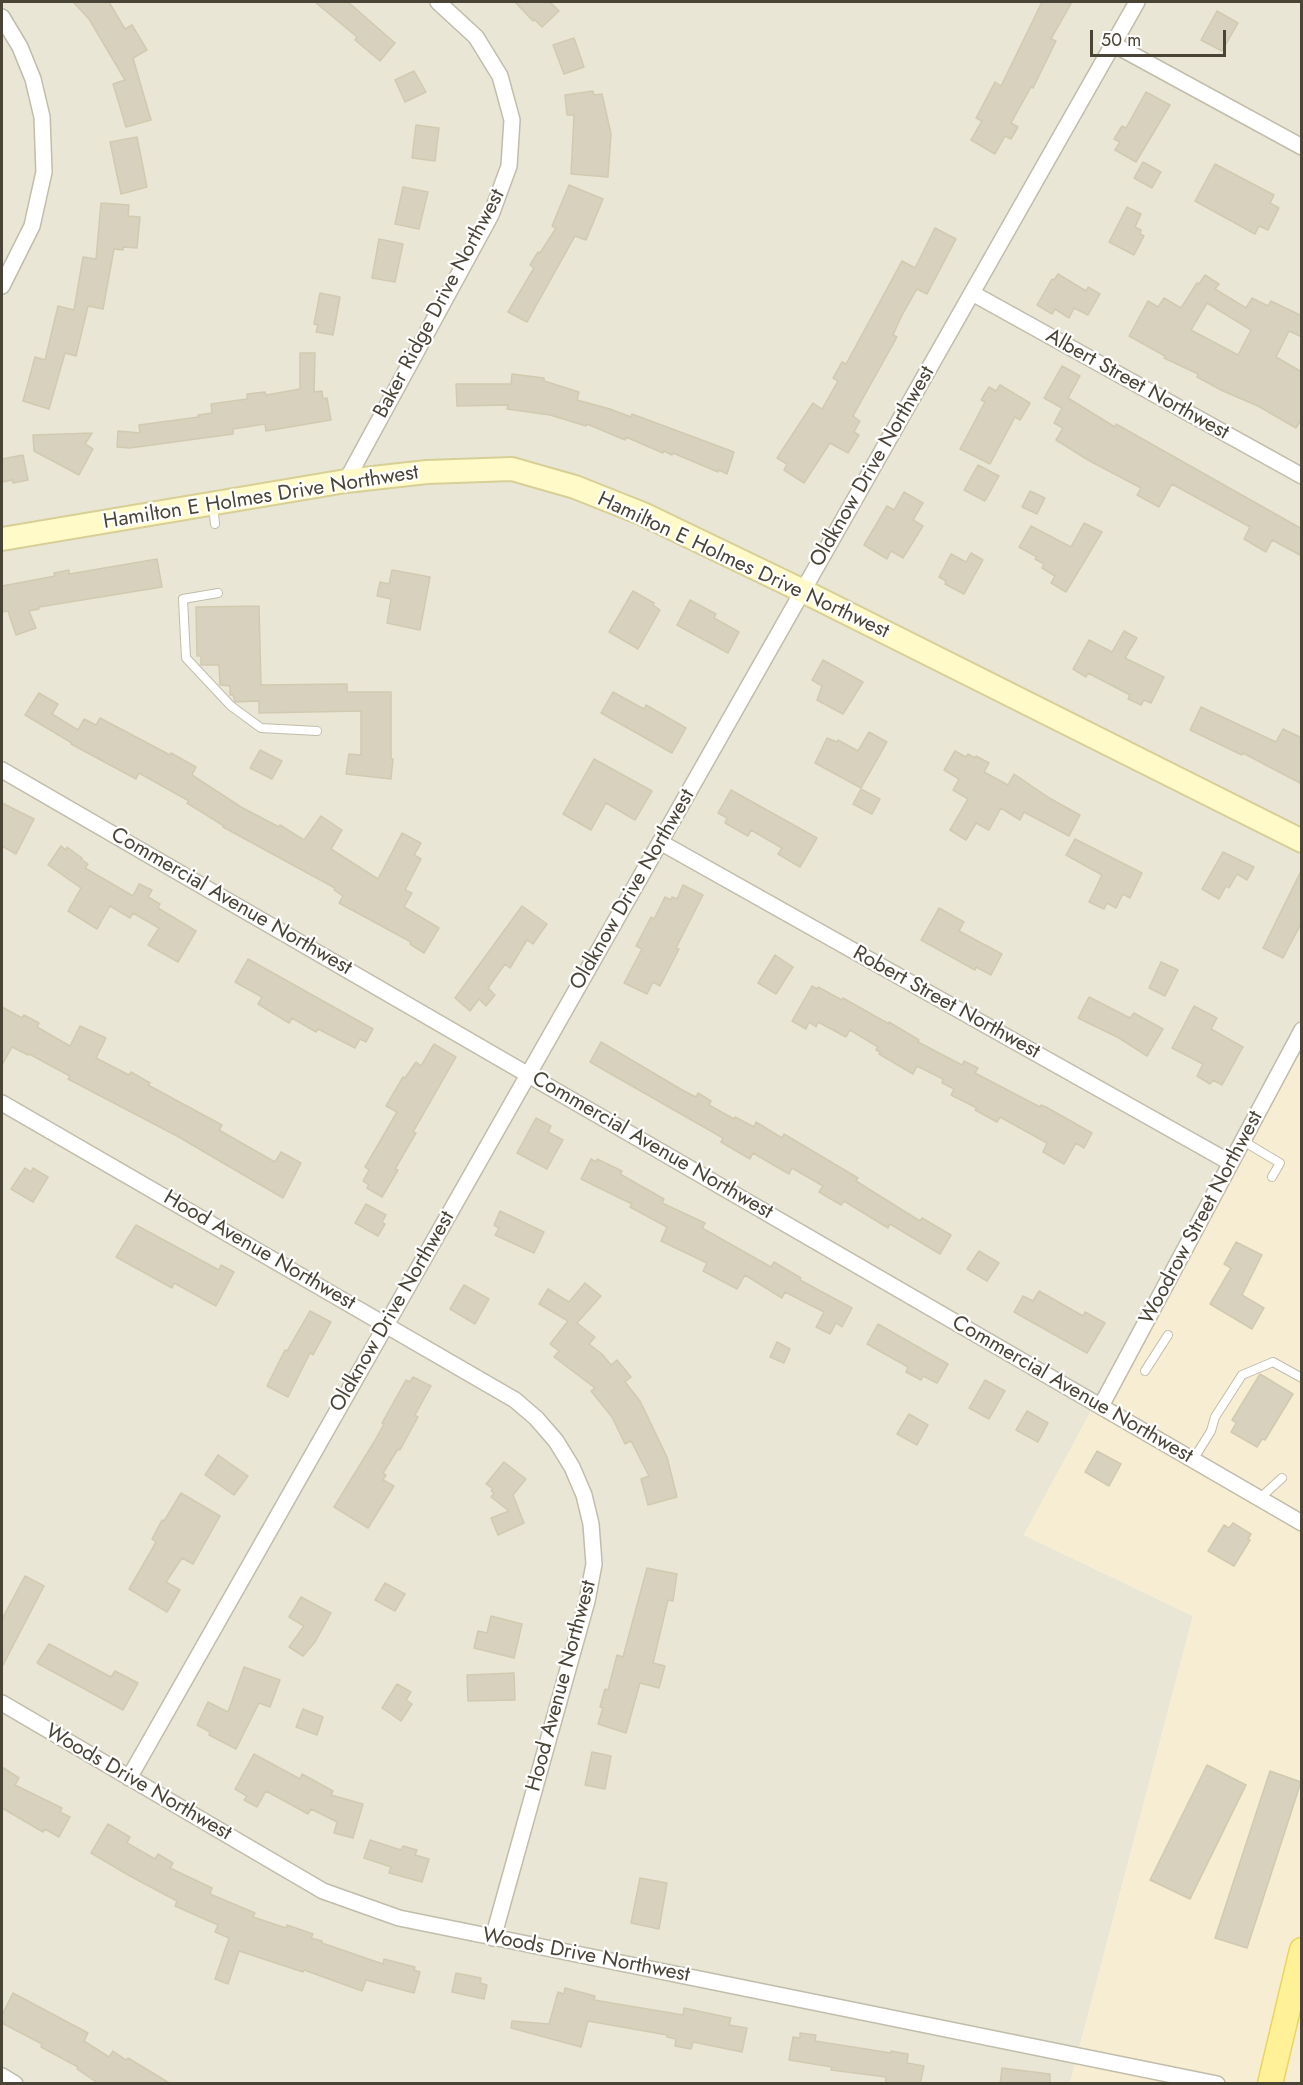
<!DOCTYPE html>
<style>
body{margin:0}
#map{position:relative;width:1303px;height:2085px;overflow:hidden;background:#f5f3e8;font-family:Jost,sans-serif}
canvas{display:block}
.frame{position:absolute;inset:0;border:3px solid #494436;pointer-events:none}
.scale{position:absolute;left:1090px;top:30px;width:136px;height:27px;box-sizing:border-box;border:3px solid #494436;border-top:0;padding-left:8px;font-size:18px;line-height:21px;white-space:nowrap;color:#494436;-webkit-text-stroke:4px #fff;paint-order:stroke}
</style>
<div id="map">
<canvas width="1303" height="2085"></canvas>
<div class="frame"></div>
<div class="scale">50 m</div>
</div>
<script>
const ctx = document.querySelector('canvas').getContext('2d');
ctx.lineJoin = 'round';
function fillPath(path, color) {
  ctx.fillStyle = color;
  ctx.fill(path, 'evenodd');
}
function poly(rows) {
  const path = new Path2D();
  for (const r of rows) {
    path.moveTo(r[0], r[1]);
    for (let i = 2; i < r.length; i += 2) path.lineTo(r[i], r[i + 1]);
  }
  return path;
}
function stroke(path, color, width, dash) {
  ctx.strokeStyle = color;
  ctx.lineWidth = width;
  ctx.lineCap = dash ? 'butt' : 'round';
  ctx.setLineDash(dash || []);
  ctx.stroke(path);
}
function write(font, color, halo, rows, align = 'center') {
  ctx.font = font + ' Jost,sans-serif';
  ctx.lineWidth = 4.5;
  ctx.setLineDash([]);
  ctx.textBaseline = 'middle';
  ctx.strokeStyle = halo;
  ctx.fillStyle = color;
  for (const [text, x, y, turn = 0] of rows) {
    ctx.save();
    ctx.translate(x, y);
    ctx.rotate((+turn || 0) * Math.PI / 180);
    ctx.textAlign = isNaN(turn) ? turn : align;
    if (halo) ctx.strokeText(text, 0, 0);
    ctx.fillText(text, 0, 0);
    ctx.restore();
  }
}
fillPath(poly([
 [2,2,1301,2,1301,1023,1024,1535,1193,1616,1070,2083,2,2084]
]), '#e9e6d6');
fillPath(poly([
 [1301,1023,1301,2083,1070,2083,1193,1616,1024,1535]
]), '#f7edd3');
const building = poly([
 [73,2,109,2,125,29,132,25,147,50,133,58,151,120,126,127,113,84,125,80,89,19,73,2],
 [315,2,348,2,395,43,380,61,355,40,357,37,315,2],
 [515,2,550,2,559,11,542,27,535,20,533,21,515,2],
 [1042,2,1072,2,1051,39,1056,41,1033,88,1031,87,1011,123,1018,127,1011,139,1005,136,995,154,971,140,982,121,976,118,995,82,1001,86,1042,2],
 [1217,11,1238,23,1222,51,1201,40,1217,11],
 [574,38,584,67,564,74,553,45,574,38],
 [414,71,426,92,405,102,395,80,414,71],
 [593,91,594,95,602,94,611,134,608,177,571,174,574,115,567,115,565,95,593,91],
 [1146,92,1170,105,1136,162,1115,150,1120,142,1114,139,1122,126,1126,128,1146,92],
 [416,125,439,128,435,161,412,158,416,125],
 [137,137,147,187,121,194,110,142,137,137],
 [1143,162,1161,172,1152,188,1134,178,1143,162],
 [1215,164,1274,195,1270,203,1279,208,1268,230,1259,226,1255,234,1195,201,1215,164],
 [569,185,603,199,586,240,575,236,527,322,508,312,534,268,530,265,538,252,540,253,556,228,552,226,569,185],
 [403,187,428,192,419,229,395,224,403,187],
 [101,203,129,205,128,216,140,217,137,248,123,247,123,250,114,249,103,309,88,306,76,356,65,353,49,409,23,401,35,357,45,360,58,306,74,310,83,257,96,259,101,203],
 [1127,207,1141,214,1135,227,1141,230,1140,234,1144,236,1134,255,1109,242,1127,207],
 [935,228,956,239,927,294,917,289,901,317,893,335,897,337,853,416,860,421,854,432,859,435,848,453,830,443,804,483,784,470,787,464,777,458,813,403,822,409,838,381,833,378,842,362,846,364,902,261,915,268,935,228],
 [379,239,403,244,395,282,372,278,379,239],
 [1058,274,1086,291,1088,287,1100,294,1088,315,1074,308,1069,318,1055,309,1052,314,1037,305,1052,279,1054,280,1058,274],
 [1205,275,1219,284,1215,289,1246,308,1252,298,1268,306,1271,301,1302,316,1302,337,1289,331,1276,357,1302,372,1302,418,1296,428,1258,406,1223,391,1197,377,1198,374,1164,358,1165,356,1129,336,1148,301,1158,307,1164,298,1181,308,1197,283,1199,284,1205,275],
 [1207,303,1251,330,1238,355,1191,330,1207,303],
 [320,293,340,297,333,335,316,332,318,325,314,324,320,293],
 [300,353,315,353,314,392,322,391,323,399,327,398,331,420,266,431,265,424,233,429,233,434,211,437,130,448,117,447,118,431,140,433,139,425,199,417,198,415,212,413,211,404,247,399,247,394,265,392,266,395,300,389,300,353],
 [1062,366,1080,376,1068,398,1115,427,1116,424,1302,529,1302,556,1272,540,1266,552,1244,539,1250,527,1172,484,1159,507,1137,495,1141,488,1088,460,1056,440,1063,428,1054,423,1062,408,1044,398,1062,366],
 [512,374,544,378,544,381,579,392,577,400,610,409,631,417,632,414,734,452,727,474,719,470,718,472,673,453,672,455,664,451,663,453,626,437,625,440,587,424,586,426,550,415,507,409,508,405,457,406,456,384,511,384,512,374],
 [1000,385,1030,403,1020,420,1015,417,990,464,960,449,985,402,981,400,989,387,996,391,1000,385],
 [92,433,85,444,93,449,79,475,34,451,33,435,92,433],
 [23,455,28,480,13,483,13,480,2,482,2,459,23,455],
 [978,465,999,476,985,501,964,490,978,465],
 [1030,491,1045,498,1037,514,1022,507,1030,491],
 [904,492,923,503,913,520,923,526,903,558,891,551,887,559,864,545,887,506,894,510,904,492],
 [1084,523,1102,532,1066,592,1051,583,1055,576,1042,568,1044,564,1035,559,1037,557,1019,547,1031,526,1071,547,1084,523],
 [971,553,983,560,964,594,945,584,946,581,939,577,951,554,966,562,971,553],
 [157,559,162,587,39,607,39,609,29,611,36,628,16,635,8,611,2,612,2,586,55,576,54,573,69,570,69,574,157,559],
 [392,570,430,577,420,630,387,623,391,599,377,596,380,582,389,584,392,570],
 [633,591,654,603,653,605,660,610,638,649,609,632,633,591],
 [690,600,716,614,714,618,739,632,728,653,677,625,690,600],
 [259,606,261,685,347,684,347,692,391,692,391,759,393,759,391,779,346,774,349,754,361,755,361,711,259,713,259,701,235,702,233,695,230,695,230,686,220,685,219,665,201,665,201,656,197,656,196,607,259,606],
 [1124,631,1137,638,1125,658,1164,677,1151,703,1144,700,1141,705,1128,699,1130,695,1088,673,1086,677,1073,669,1089,640,1112,652,1124,631],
 [823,660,863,682,843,714,817,700,822,686,812,680,823,660],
 [613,692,644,709,646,705,686,728,672,753,601,713,613,692],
 [39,693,58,704,52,714,78,730,84,719,96,725,100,718,170,755,171,753,196,767,192,775,241,807,279,827,280,825,304,840,321,816,342,830,331,849,378,879,402,833,421,843,414,855,421,859,405,890,412,893,404,907,439,928,424,953,410,944,411,942,339,903,343,896,334,890,335,888,223,827,224,826,187,803,189,801,139,773,136,779,71,744,72,743,25,715,39,693],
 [1201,707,1276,742,1283,729,1302,738,1302,784,1243,753,1242,755,1190,730,1201,707],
 [869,732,887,742,861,788,815,763,827,738,837,742,838,740,858,751,869,732],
 [260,750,282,761,272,779,250,768,260,750],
 [955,751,966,757,968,754,975,758,976,756,989,763,984,772,1008,785,1014,774,1051,799,1080,815,1069,836,1024,812,1020,820,1001,808,989,830,976,823,966,840,950,830,968,799,953,790,959,779,944,770,955,751],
 [594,759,652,791,635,820,606,803,591,830,563,814,594,759],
 [861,789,880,799,872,814,853,804,861,789],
 [731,790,817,838,800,867,778,854,782,848,751,830,748,836,725,823,727,818,718,813,731,790],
 [2,803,34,819,16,854,2,846,2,803],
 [1075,839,1142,873,1130,898,1123,894,1116,908,1107,903,1104,909,1089,902,1102,875,1066,855,1075,839],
 [61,846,66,850,67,847,82,858,81,859,88,864,85,868,133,896,139,884,152,890,148,897,160,904,158,908,196,931,178,962,148,945,159,928,133,913,130,918,110,906,97,929,68,911,81,888,48,865,61,846],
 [1223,852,1254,867,1247,880,1237,874,1229,888,1226,886,1219,899,1202,889,1223,852],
 [1302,869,1302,922,1283,958,1263,948,1302,869],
 [683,885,703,895,676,948,679,949,660,986,653,982,647,994,624,983,642,949,636,946,651,917,654,919,665,897,671,900,672,897,677,899,683,885],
 [522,906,547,924,533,944,527,940,510,968,505,964,488,988,495,995,486,1006,479,999,470,1011,455,998,522,906],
 [939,908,964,922,959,931,1002,954,991,975,976,967,975,970,921,940,939,908],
 [775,955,793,967,776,994,758,983,775,955],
 [248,959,373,1029,366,1042,360,1039,355,1048,318,1029,316,1032,292,1018,289,1023,258,1004,262,997,235,982,248,959],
 [1161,962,1178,970,1165,996,1149,988,1161,962],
 [812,986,817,989,818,987,842,1000,843,998,889,1024,889,1022,919,1040,918,1042,962,1065,964,1061,978,1068,975,1073,1040,1107,1041,1105,1046,1107,1092,1133,1084,1148,1076,1143,1064,1164,1043,1152,1047,1143,1000,1117,997,1122,975,1110,977,1108,951,1095,954,1089,942,1083,943,1079,917,1066,913,1074,879,1054,880,1052,876,1050,878,1047,850,1030,846,1037,818,1022,816,1027,809,1022,806,1029,792,1021,812,986],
 [1089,997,1130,1018,1134,1013,1163,1029,1147,1056,1119,1038,1078,1018,1089,997],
 [1194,1006,1217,1018,1211,1029,1243,1047,1222,1085,1213,1080,1210,1084,1197,1076,1203,1064,1172,1048,1194,1006],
 [2,1007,22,1018,24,1015,39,1023,37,1027,70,1046,80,1026,106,1038,96,1058,129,1075,131,1072,150,1083,148,1085,222,1125,219,1130,275,1162,281,1152,301,1163,283,1198,177,1136,68,1079,70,1076,29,1054,28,1055,12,1047,2,1065,2,1007],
 [601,1042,684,1091,696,1097,698,1093,711,1101,709,1105,734,1119,735,1117,754,1127,756,1122,782,1138,784,1134,858,1178,856,1181,920,1221,922,1218,951,1235,940,1254,890,1224,888,1228,844,1201,841,1205,819,1192,823,1186,792,1168,789,1174,753,1153,750,1159,721,1142,723,1138,590,1062,601,1042],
 [434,1044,456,1057,413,1132,416,1133,395,1169,398,1170,382,1197,367,1188,369,1185,363,1181,369,1170,365,1167,397,1112,386,1106,403,1077,405,1078,416,1062,421,1066,434,1044],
 [536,1118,551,1126,548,1132,563,1140,547,1169,517,1153,536,1118],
 [591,1159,596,1162,597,1159,622,1171,620,1174,664,1199,662,1203,705,1223,702,1228,771,1267,774,1262,801,1278,800,1280,852,1308,842,1327,836,1323,830,1334,816,1327,824,1312,785,1292,782,1298,745,1275,737,1289,703,1271,707,1263,661,1241,667,1227,630,1207,632,1204,581,1179,591,1159],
 [25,1168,31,1172,33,1168,48,1177,33,1202,11,1189,25,1168],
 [366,1204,386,1215,382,1222,385,1224,378,1236,355,1223,366,1204],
 [500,1211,544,1232,534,1253,495,1235,499,1228,494,1225,500,1211],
 [136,1225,219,1270,221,1265,234,1272,216,1306,174,1283,172,1288,116,1257,136,1225],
 [1236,1242,1262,1255,1242,1295,1264,1308,1252,1329,1210,1304,1231,1268,1224,1264,1236,1242],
 [979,1251,999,1263,987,1281,967,1269,979,1251],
 [585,1283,601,1296,577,1323,595,1337,589,1344,602,1354,611,1365,617,1360,631,1377,625,1382,640,1401,667,1457,677,1497,648,1505,641,1479,649,1476,631,1441,625,1444,612,1417,591,1391,595,1388,554,1357,559,1351,550,1344,568,1321,539,1304,548,1289,569,1302,585,1283],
 [464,1285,489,1299,475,1324,450,1309,464,1285],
 [1039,1291,1083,1316,1085,1312,1105,1323,1087,1353,1014,1312,1023,1296,1033,1301,1039,1291],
 [310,1311,331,1322,313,1355,310,1353,288,1397,267,1386,285,1350,287,1351,310,1311],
 [878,1324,948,1364,937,1383,923,1376,921,1380,906,1372,908,1367,867,1344,878,1324],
 [777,1342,790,1349,784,1363,770,1357,777,1342],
 [1260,1374,1293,1394,1265,1440,1262,1439,1257,1447,1231,1432,1236,1423,1232,1420,1260,1374],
 [413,1377,431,1386,415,1415,418,1417,400,1450,398,1449,383,1473,386,1475,383,1480,394,1486,368,1528,334,1507,374,1442,384,1424,382,1423,406,1380,410,1382,413,1377],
 [985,1380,1005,1391,989,1419,969,1408,985,1380],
 [1027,1411,1048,1423,1038,1442,1016,1430,1027,1411],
 [909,1414,928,1425,917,1445,897,1434,909,1414],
 [1097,1451,1121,1464,1109,1486,1085,1472,1097,1451],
 [218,1455,248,1476,234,1495,205,1475,218,1455],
 [504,1462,526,1479,513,1495,524,1523,498,1535,491,1518,509,1511,491,1497,494,1493,491,1491,493,1489,486,1484,504,1462],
 [181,1493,220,1516,193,1564,182,1558,166,1582,180,1590,167,1612,129,1589,155,1544,156,1542,152,1539,162,1520,164,1521,181,1493],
 [1233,1523,1251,1534,1248,1539,1250,1540,1234,1566,1208,1551,1224,1525,1229,1528,1233,1523],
 [647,1568,677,1574,673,1601,668,1600,653,1663,665,1666,659,1688,640,1683,626,1733,598,1724,603,1708,600,1707,605,1689,608,1690,617,1655,623,1657,647,1568],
 [25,1576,44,1586,2,1667,2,1619,25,1576],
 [385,1583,405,1594,395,1611,375,1600,385,1583],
 [301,1597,331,1613,315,1642,303,1656,289,1647,304,1626,289,1617,301,1597],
 [491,1616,522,1624,514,1658,474,1648,478,1631,487,1633,491,1616],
 [49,1644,111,1677,115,1671,138,1683,123,1710,37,1663,49,1644],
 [244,1667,280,1680,270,1707,259,1703,236,1749,209,1735,210,1732,197,1725,208,1702,228,1712,244,1667],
 [514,1673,515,1700,468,1701,467,1675,514,1673],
 [397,1684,411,1692,406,1700,412,1704,401,1721,382,1708,397,1684],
 [303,1709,323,1717,317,1735,296,1727,303,1709],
 [592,1752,611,1756,605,1789,585,1785,592,1752],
 [254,1754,300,1779,302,1774,333,1791,331,1795,363,1804,353,1838,334,1833,337,1822,311,1809,308,1814,266,1791,257,1807,244,1800,247,1796,235,1789,254,1754],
 [1207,1765,1246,1785,1190,1899,1150,1880,1207,1765],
 [2,1767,19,1778,15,1785,62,1808,60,1812,70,1817,59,1837,45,1829,43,1832,2,1808,2,1767],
 [1270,1771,1301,1782,1247,1948,1215,1938,1270,1771],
 [108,1824,130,1837,127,1843,155,1859,158,1854,173,1863,170,1868,212,1888,210,1894,255,1913,253,1917,286,1928,287,1925,313,1934,311,1938,322,1941,322,1943,383,1964,384,1959,415,1967,414,1970,420,1972,414,1993,366,1980,362,1991,304,1970,303,1972,239,1951,228,1984,215,1979,229,1938,215,1932,218,1925,175,1906,177,1901,130,1876,91,1853,108,1824],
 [370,1840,401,1850,403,1846,417,1850,415,1855,429,1859,422,1882,389,1873,391,1867,364,1858,370,1840],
 [640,1878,667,1883,659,1929,631,1923,640,1878],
 [456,1973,481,1978,480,1983,487,1985,484,1999,452,1992,456,1973],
 [565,1988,595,1996,594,2000,683,2015,684,2008,731,2018,729,2025,747,2028,742,2052,693,2042,691,2049,675,2046,676,2039,667,2037,667,2035,588,2021,581,2047,511,2028,512,2021,549,2024,558,1992,564,1994,565,1988],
 [13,1993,88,2033,84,2041,109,2057,113,2051,126,2060,128,2058,171,2084,99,2084,77,2069,78,2067,41,2047,42,2044,2,2023,2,2015,13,1993],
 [800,2033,816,2035,815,2041,891,2053,891,2051,908,2054,907,2063,924,2066,920,2084,885,2084,886,2077,831,2070,832,2067,789,2060,793,2037,800,2038,800,2033],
 [1002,2068,1050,2074,1050,2084,1000,2084,1002,2068]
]);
fillPath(building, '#d7d1bd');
stroke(building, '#d2cab0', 1.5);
const lane = poly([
 [213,505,215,524],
 [218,593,183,599,186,658,231,706,261,728,317,731],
 [1243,1141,1280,1163,1272,1177],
 [1145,1371,1168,1335],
 [1193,1460,1211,1431,1215,1417,1242,1375,1273,1362,1302,1378],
 [1259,1499,1282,1478]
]);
const street = poly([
 [2,17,20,47,33,79,42,117,44,172,32,226,2,286],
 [1113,44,1302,147],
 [972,293,1302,476],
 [346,481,491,215,509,166,512,120,500,76,476,37,438,2],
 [2,770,1302,1523],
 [660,842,1231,1163],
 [2,1103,515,1400,536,1418,556,1441,572,1467,584,1495,591,1524,594,1564,587,1601,493,1938],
 [1101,1406,1302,1030],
 [2,1703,323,1891,399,1918,1217,2084],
 [129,1778,1137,2],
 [2,2076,15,2084]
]);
const secondary = poly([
 [2,539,346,481,427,472,512,469,575,487,643,514,803,591,1302,841]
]);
const primary = poly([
 [1270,2084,1302,1950]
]);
stroke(lane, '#c1bdaa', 10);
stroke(street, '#c1bdaa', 18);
stroke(secondary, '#d7cf96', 26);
stroke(primary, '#ead561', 27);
stroke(lane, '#fff', 8);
stroke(street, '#fff', 15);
stroke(secondary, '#fffac8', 22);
stroke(primary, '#fff197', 24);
write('21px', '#494436', '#fff', [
 ["Baker Ridge Drive Northwest",440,304,-62],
 ["Albert Street Northwest",1137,385,29],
 ["Oldknow Drive Northwest",873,467,-60],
 ["Hamilton E Holmes Drive Northwest",261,498,-9],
 ["Hamilton E Holmes Drive Northwest",743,566,25],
 ["Oldknow Drive Northwest",633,890,-60],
 ["Commercial Avenue Northwest",231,902,30],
 ["Robert Street Northwest",946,1003,29],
 ["Commercial Avenue Northwest",652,1146,30],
 ["Woodrow Street Northwest",1202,1218,-62],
 ["Hood Avenue Northwest",259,1251,30],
 ["Oldknow Drive Northwest",393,1312,-60],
 ["Commercial Avenue Northwest",1072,1390,30],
 ["Hood Avenue Northwest",562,1686,-75],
 ["Woods Drive Northwest",138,1783,30],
 ["Woods Drive Northwest",586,1956,11]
]);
</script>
